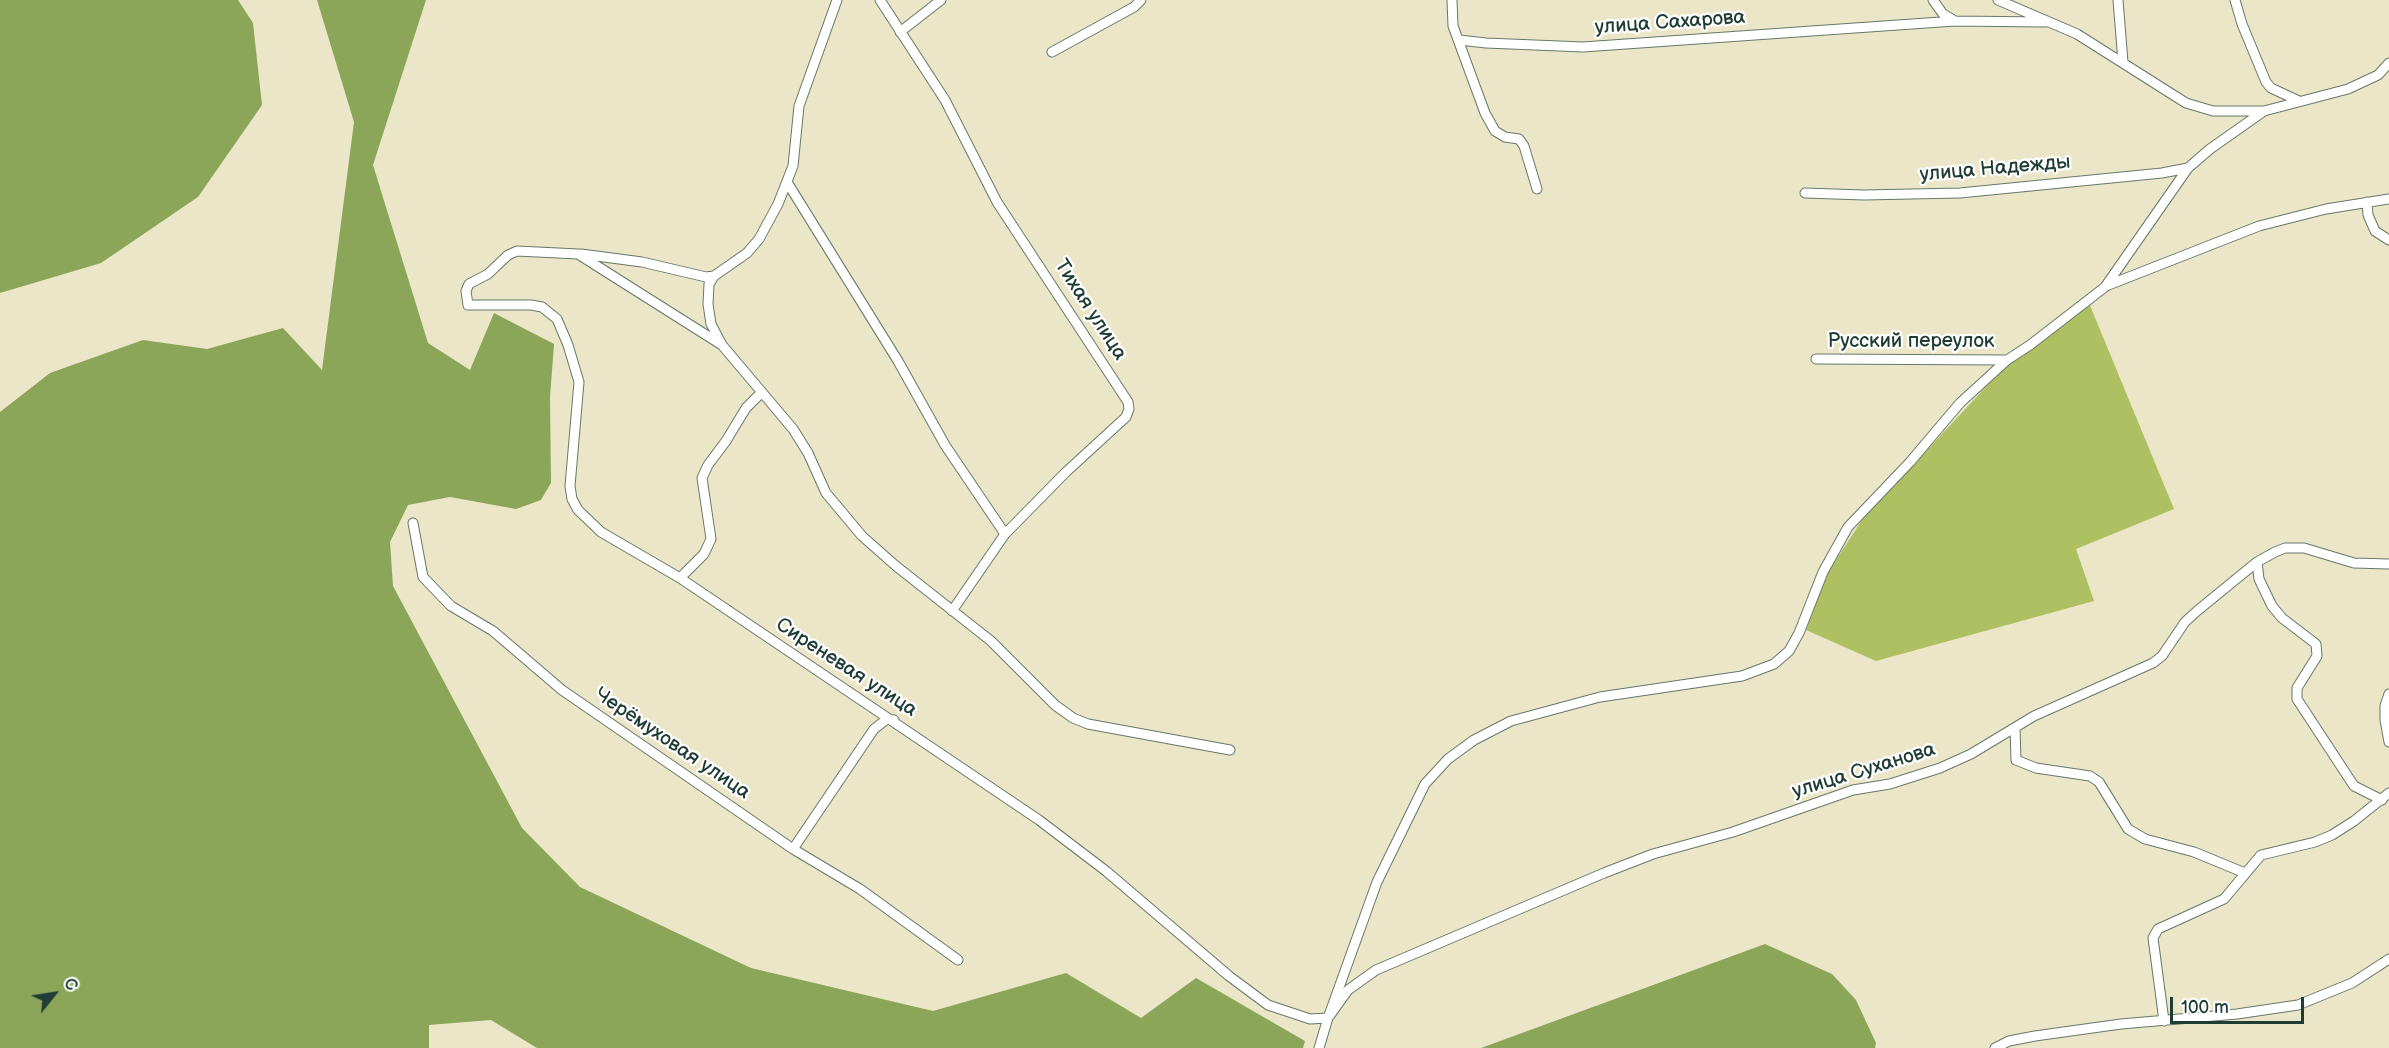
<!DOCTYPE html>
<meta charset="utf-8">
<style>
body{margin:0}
#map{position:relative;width:2389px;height:1048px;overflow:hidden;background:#ebe6c8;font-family:"Balsamiq Sans",sans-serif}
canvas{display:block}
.north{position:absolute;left:24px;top:964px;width:60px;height:60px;-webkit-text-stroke:4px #fff;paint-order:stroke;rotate:60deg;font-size:16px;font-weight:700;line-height:24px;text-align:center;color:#1f3d34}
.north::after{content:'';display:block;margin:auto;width:21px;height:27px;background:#1f3d34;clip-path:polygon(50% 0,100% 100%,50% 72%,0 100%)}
.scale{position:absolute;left:2170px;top:997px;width:134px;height:27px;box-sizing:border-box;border:3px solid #1f3d34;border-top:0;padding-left:8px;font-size:18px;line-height:21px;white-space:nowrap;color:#1f3d34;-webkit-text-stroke:4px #fff;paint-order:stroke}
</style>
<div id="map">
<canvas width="2389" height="1048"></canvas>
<div class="north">С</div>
<div class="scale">100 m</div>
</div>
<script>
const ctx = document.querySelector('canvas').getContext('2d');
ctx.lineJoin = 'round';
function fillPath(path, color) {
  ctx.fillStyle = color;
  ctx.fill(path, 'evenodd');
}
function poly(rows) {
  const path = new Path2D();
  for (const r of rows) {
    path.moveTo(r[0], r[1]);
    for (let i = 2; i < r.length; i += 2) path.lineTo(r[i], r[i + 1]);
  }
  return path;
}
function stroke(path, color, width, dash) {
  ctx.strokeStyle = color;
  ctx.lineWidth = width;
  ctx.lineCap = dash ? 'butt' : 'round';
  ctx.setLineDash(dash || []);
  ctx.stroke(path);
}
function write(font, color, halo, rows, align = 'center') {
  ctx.font = font + ' "Balsamiq Sans",sans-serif';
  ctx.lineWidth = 4.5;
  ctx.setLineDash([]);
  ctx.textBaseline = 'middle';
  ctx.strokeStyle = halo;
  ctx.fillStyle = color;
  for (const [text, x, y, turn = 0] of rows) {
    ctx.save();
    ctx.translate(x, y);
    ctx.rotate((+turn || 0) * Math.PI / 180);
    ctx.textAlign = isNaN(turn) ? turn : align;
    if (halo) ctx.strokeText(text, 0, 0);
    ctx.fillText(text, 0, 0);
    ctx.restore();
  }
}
fillPath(poly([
 [2089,303,2174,509,2076,549,2094,601,1876,661,1806,630,1828,572,1862,520,2008,363]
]), '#afc063');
fillPath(poly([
 [0,0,238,0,253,23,262,105,198,197,101,263,0,293],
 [317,0,426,0,373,165,428,343,470,370,494,313,554,344,550,397,551,483,541,500,516,509,450,497,408,505,390,542,393,586,522,828,580,887,751,968,933,1011,1066,973,1141,1018,1196,978,1305,1041,1303,1048,537,1048,491,1020,429,1025,429,1048,0,1048,0,412,50,373,143,340,207,349,283,328,322,370,354,122],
 [1765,944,1832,974,1856,1000,1876,1043,1875,1048,1481,1048]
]), '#8ba659');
const street = poly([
 [837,0,799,106,793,166,778,204,759,239,747,253,714,276,709,284,708,304,711,324,722,345,793,429,808,453,826,493,862,536,896,566,991,641,1055,705,1073,718,1088,724,1230,750],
 [880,0,945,100,997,202,1128,402,1129,409,1126,417,1066,472,1005,534,952,611],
 [1452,0,1453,26,1485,113,1495,131,1505,137,1519,139,1524,146,1537,189],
 [1933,0,1943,14,1955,21],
 [1998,0,2077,34,2186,103,2213,111,2264,111,2348,89,2378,75,2389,63],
 [2118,0,2123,62],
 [2235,0,2242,24,2266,82,2271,88,2299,101],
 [900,32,941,0],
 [1459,40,1486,43,1583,47,1955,21,2045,22],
 [1052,52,1134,7,1141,0],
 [787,182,898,361,945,445,1005,534],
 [1805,193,1864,195,1960,193,2162,173,2188,168],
 [2367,202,2368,215,2375,231,2389,240],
 [581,254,642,262,706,277,714,276],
 [2106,286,2259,226,2326,209,2389,199],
 [722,345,578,254,517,251,508,255,488,274,469,284,466,291,468,305,531,305,542,307,557,319,568,345,579,382,570,486,572,499,578,510,601,532,680,578,1039,820,1106,871,1229,976,1268,1005,1310,1019,1328,1018,1348,990,1376,970,1604,873,1653,854,1733,832,1853,790,1890,784,1940,768,1971,754,2034,716,2153,663,2162,656,2185,622,2197,611,2257,562,2275,552,2285,548,2304,548,2354,563,2389,564],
 [1816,359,2007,360],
 [413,523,423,577,451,606,493,631,562,690,793,849,860,889,958,960],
 [2257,562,2259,579,2272,606,2282,618,2316,644,2317,656,2297,688,2297,699,2354,786,2382,800],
 [680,578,704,554,711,539,702,478,708,465,726,441,746,408,762,392],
 [2389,694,2385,706,2385,720,2389,742],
 [2015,728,2016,760,2036,768,2090,776,2099,782,2128,829,2145,839,2194,852,2245,873],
 [793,849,874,729,887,719,894,720],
 [2164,1021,2153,938,2158,929,2224,899,2261,855,2315,842,2332,835,2354,821,2389,793],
 [1319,1048,1328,1018,1377,882,1425,784,1448,759,1474,740,1511,721,1600,697,1742,676,1774,664,1789,651,1799,633,1823,572,1848,527,1910,462,1960,403,2007,360,2030,345,2105,287,2188,168,2210,149,2264,111],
 [1995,1048,2009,1041,2035,1036,2121,1024,2237,1014,2298,1005,2352,983,2389,959]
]);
stroke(street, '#667868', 11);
stroke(street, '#fff', 9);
write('20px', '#1f3d34', '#fff', [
 ["улица Сахарова",1670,23,-4],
 ["улица Надежды",1995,169,-5],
 ["Тихая улица",1090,310,57],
 ["Русский переулок",1911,342],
 ["Сиреневая улица",846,668,33],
 ["Черёмуховая улица",672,744,34],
 ["улица Суханова",1864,771,-17]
]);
</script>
